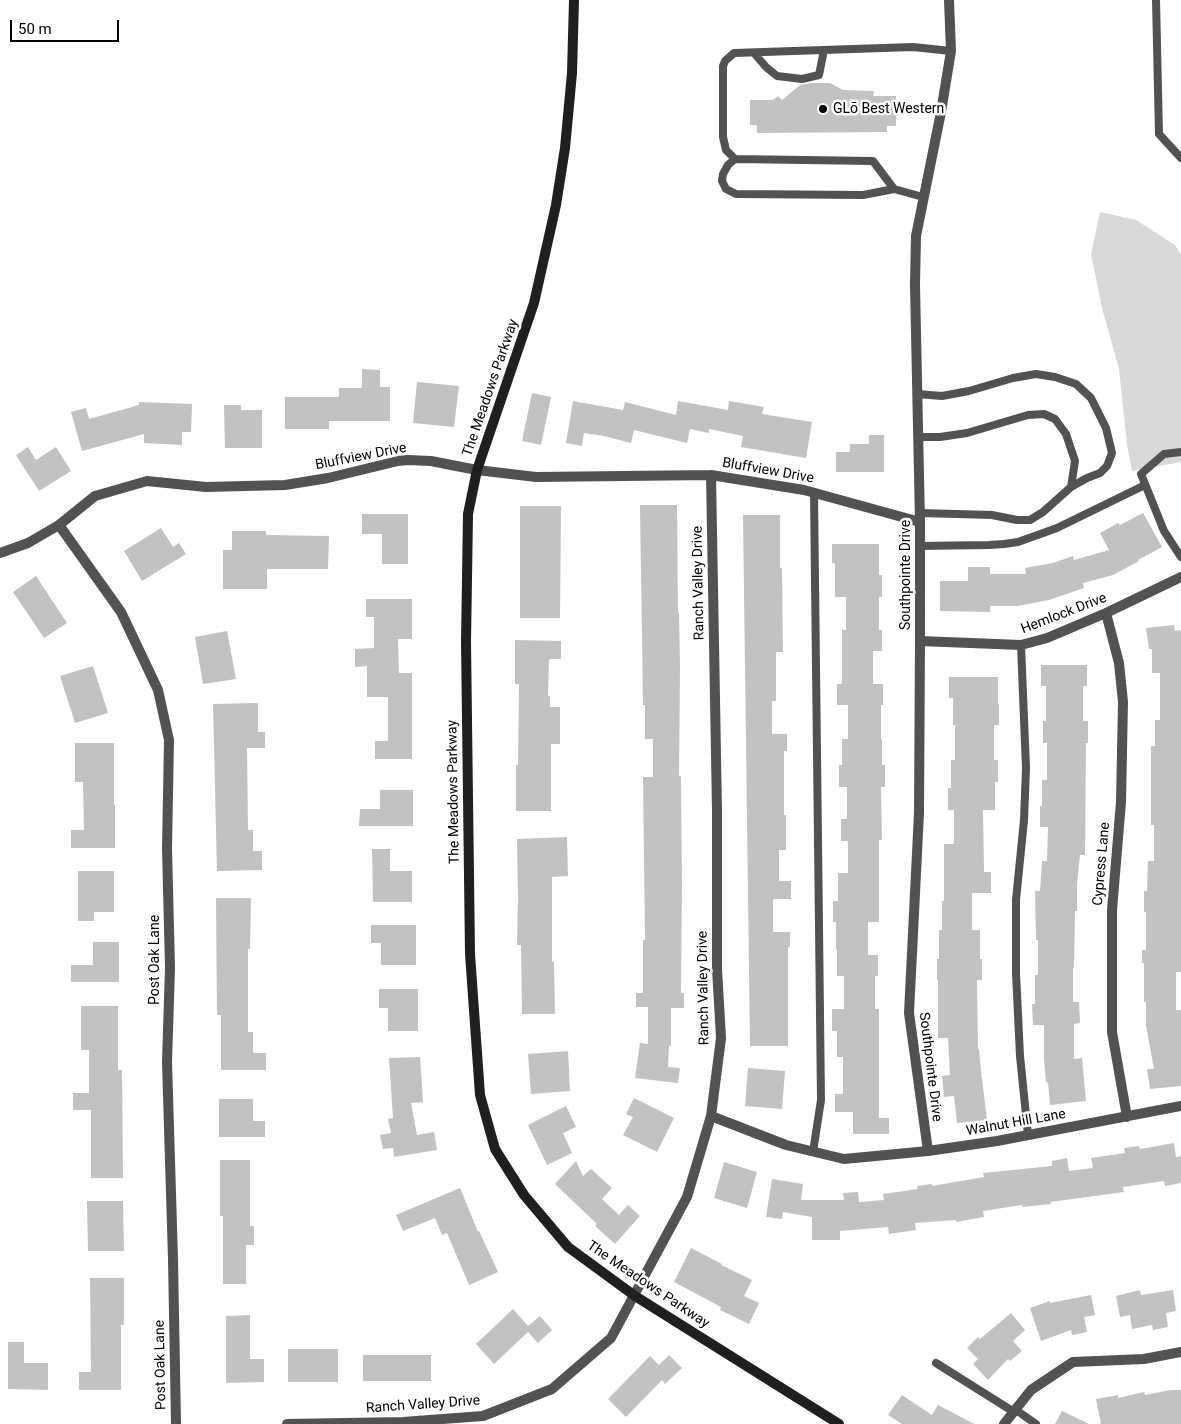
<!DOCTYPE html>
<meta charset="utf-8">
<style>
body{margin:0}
#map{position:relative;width:1181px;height:1424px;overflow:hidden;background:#fff;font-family:Roboto,sans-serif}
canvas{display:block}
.scale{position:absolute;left:10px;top:20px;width:109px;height:22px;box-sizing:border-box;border:2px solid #000;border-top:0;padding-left:6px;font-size:15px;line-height:18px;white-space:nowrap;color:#000;-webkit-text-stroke:4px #fff;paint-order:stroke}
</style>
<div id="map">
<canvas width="1181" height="1424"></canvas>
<div class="scale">50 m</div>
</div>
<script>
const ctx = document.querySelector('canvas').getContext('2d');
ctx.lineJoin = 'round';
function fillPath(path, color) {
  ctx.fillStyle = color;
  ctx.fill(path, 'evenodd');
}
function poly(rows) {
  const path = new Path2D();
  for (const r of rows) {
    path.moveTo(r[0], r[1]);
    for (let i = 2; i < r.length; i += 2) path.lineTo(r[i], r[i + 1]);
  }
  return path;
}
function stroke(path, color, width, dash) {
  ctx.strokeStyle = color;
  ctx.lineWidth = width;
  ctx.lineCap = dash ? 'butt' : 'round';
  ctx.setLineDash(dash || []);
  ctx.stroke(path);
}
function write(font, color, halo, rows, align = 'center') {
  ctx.font = font + ' Roboto,sans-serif';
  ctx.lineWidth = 5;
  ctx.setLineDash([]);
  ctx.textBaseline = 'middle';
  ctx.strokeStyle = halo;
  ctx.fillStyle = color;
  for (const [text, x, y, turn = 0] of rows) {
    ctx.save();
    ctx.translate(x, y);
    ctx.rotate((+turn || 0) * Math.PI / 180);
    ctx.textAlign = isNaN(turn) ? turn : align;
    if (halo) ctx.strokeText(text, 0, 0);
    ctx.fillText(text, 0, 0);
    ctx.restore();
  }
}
fillPath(poly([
 [1100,212,1136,220,1175,245,1181,255,1181,462,1132,471,1127,445,1119,369,1102,308,1091,254]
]), '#d9d9d9');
fillPath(poly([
 [811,83,830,83,843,90,874,91,873,96,896,96,896,126,887,126,887,132,757,133,757,125,750,125,750,100,773,100,778,96,782,100,800,85],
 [362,369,380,370,380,387,390,387,390,421,329,421,329,429,285,429,285,397,339,397,339,388,362,388],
 [417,382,459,386,454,427,413,423],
 [532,393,551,397,541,445,522,441],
 [573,401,623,410,625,402,676,415,678,401,728,410,729,401,764,407,762,414,812,422,806,458,741,447,743,436,709,429,709,433,690,429,687,443,634,430,631,443,604,436,584,433,582,446,566,443],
 [139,402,192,404,191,432,182,432,182,445,144,443,144,434,82,451,71,412,86,408,89,419,139,405],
 [224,405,241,405,241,410,262,410,262,448,225,448],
 [869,435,884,435,884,472,836,472,836,452,850,452,850,444,869,444],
 [28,447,36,460,56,447,71,471,39,491,16,455],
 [640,505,677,505,678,613,679,613,680,667,679,776,681,776,682,885,681,993,684,993,684,1008,671,1008,671,1046,669,1046,668,1067,680,1068,678,1083,635,1078,640,1043,648,1044,648,1007,636,1007,636,993,643,993,643,940,645,940,643,777,653,777,653,739,645,739,645,705,643,705],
 [520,506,561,506,560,618,520,618],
 [1143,513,1162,547,1138,560,1139,561,1113,575,1083,583,1084,588,1049,600,1017,606,990,606,990,612,940,611,940,581,968,581,968,567,990,567,990,574,1026,574,1025,568,1053,563,1073,556,1074,560,1109,550,1100,533,1118,523,1120,525],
 [362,514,408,514,408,564,382,564,382,534,362,534],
 [743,515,780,515,780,568,782,568,783,652,776,652,776,701,772,701,772,734,787,734,787,751,784,751,784,815,786,815,786,850,779,850,779,881,791,881,791,899,773,899,773,932,790,932,790,947,788,947,788,1046,750,1046],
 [161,528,173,547,179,543,186,554,142,581,124,551],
 [232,531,266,531,266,535,329,536,328,569,267,569,267,589,223,589,223,550,232,550],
 [832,544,879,544,879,575,882,575,882,597,879,597,879,630,882,630,882,651,873,651,873,684,883,684,883,705,881,705,881,739,882,739,882,765,885,765,885,787,881,787,882,840,879,840,879,922,868,922,868,955,878,955,878,976,875,976,875,1009,879,1009,879,1118,889,1118,889,1134,853,1134,853,1112,835,1112,835,1094,843,1094,843,1057,837,1057,837,1031,832,1031,832,1009,844,1009,844,976,837,976,837,950,836,950,836,922,833,922,833,901,838,901,838,873,848,873,848,841,841,841,841,819,847,819,847,787,839,787,839,765,842,765,842,739,848,739,848,705,837,705,837,684,842,684,842,630,846,630,846,597,835,597,835,563,832,563],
 [36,576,67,623,44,638,13,592],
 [366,599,412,599,412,639,398,639,399,673,412,673,412,759,375,759,375,741,388,741,388,697,367,697,367,666,355,667,355,649,374,648,374,617,366,617],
 [1174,625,1175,631,1181,630,1181,972,1176,972,1176,1010,1181,1010,1181,1086,1150,1089,1147,1069,1154,1069,1146,1026,1146,1002,1144,1002,1144,963,1142,963,1142,950,1146,950,1146,912,1144,912,1144,891,1147,891,1148,861,1154,861,1154,825,1151,825,1151,746,1155,746,1155,720,1160,720,1160,673,1152,673,1152,649,1149,649,1146,628],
 [227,631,236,679,203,684,195,637],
 [515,640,561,641,561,659,549,659,548,696,550,696,550,707,560,707,560,744,551,744,551,811,516,811,516,765,518,765,519,684,515,684],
 [1041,665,1087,665,1087,686,1083,686,1083,721,1088,721,1088,743,1086,743,1085,855,1080,855,1077,884,1077,911,1075,911,1074,968,1073,968,1073,1002,1079,1002,1080,1023,1074,1024,1074,1059,1082,1058,1086,1101,1050,1105,1048,1082,1046,1083,1044,1059,1044,1025,1033,1025,1032,1004,1035,1004,1035,975,1038,975,1038,940,1036,940,1035,891,1040,891,1042,861,1047,861,1048,827,1040,827,1040,806,1042,806,1042,780,1047,780,1047,743,1043,743,1043,721,1046,721,1046,686,1041,686],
 [93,666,108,713,75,723,60,676],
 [949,677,998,677,998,704,999,704,999,725,994,725,994,760,998,760,998,782,995,782,995,810,983,810,984,872,991,872,991,893,972,893,972,930,980,930,980,959,982,959,982,980,977,980,978,1049,979,1049,981,1071,987,1120,957,1123,954,1096,944,1097,942,1076,950,1075,948,1038,938,1038,938,980,937,980,937,959,939,959,939,930,942,930,942,901,944,901,944,844,954,844,954,810,948,810,948,788,951,788,951,760,955,760,955,725,953,725,953,698,949,698],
 [258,703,258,732,265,732,265,748,247,748,248,830,253,830,253,851,262,851,262,870,217,871,213,704],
 [75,743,114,743,114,805,115,805,115,848,71,848,71,830,84,830,83,782,75,782],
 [380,790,413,790,413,826,359,826,360,809,380,809],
 [567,837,568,876,552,877,552,962,554,962,555,1014,522,1014,521,945,517,945,518,897,517,839],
 [372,849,390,849,390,871,412,871,412,902,373,902],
 [78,871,114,871,114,912,94,912,94,921,78,921],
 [216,898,251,898,250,949,248,949,248,1032,253,1032,253,1053,266,1053,266,1070,221,1070,221,1015,217,1015],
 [371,925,416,925,416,965,381,965,381,943,371,943],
 [93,942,119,942,119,982,71,982,71,965,93,965],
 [379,989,418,989,418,1031,388,1031,388,1008,379,1008],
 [81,1006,118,1006,118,1070,122,1070,123,1178,91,1178,91,1110,73,1110,73,1093,89,1093,89,1050,81,1050],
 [568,1051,570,1091,531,1094,528,1054],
 [420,1057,423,1102,411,1103,417,1135,434,1132,437,1150,394,1157,393,1148,383,1149,380,1135,391,1133,388,1119,393,1118,389,1058],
 [748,1068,785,1071,782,1109,745,1106],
 [634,1098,674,1118,657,1152,623,1135,633,1117,626,1114],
 [219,1099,253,1099,253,1121,265,1121,265,1137,219,1137],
 [566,1106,576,1127,563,1133,572,1153,547,1165,528,1125],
 [1174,1143,1176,1157,1181,1156,1181,1183,1165,1186,1164,1181,1123,1187,1124,1192,1050,1202,1051,1204,1023,1207,1022,1205,983,1211,984,1217,956,1222,956,1220,915,1223,916,1230,889,1234,888,1227,840,1231,840,1240,812,1240,812,1217,783,1212,782,1219,766,1217,772,1179,803,1184,801,1200,844,1200,843,1193,858,1192,859,1202,884,1200,883,1194,918,1189,917,1186,932,1184,932,1186,984,1177,983,1173,1052,1166,1052,1161,1067,1158,1069,1171,1093,1168,1091,1158,1125,1153,1124,1148,1139,1146,1140,1149],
 [220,1160,250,1160,250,1226,254,1226,254,1245,246,1245,246,1284,223,1284,223,1216,220,1216],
 [576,1161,583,1176,591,1169,612,1188,602,1199,619,1215,628,1205,640,1216,615,1244,595,1226,597,1224,555,1184],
 [724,1162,757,1172,747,1208,714,1198],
 [460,1188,478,1232,479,1231,498,1272,469,1285,447,1233,442,1235,435,1218,403,1231,396,1215],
 [87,1201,123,1201,124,1251,88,1251],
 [691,1248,722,1264,721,1265,752,1280,744,1296,759,1303,749,1324,720,1310,721,1307,674,1282],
 [90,1278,124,1278,124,1325,121,1325,121,1390,79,1390,79,1372,91,1372],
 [1140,1290,1141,1295,1173,1290,1176,1311,1166,1313,1168,1327,1153,1330,1152,1325,1132,1329,1130,1315,1120,1317,1116,1296],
 [1091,1295,1095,1315,1084,1317,1087,1332,1072,1335,1071,1330,1041,1341,1030,1308,1050,1301,1050,1303],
 [513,1309,528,1326,540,1316,552,1330,538,1343,528,1332,494,1364,476,1344],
 [1011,1313,1025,1330,1013,1341,1022,1351,1010,1361,1008,1359,988,1380,973,1364,978,1359,967,1348,978,1337,980,1339],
 [250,1315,250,1359,264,1359,264,1382,226,1383,226,1316],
 [8,1342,24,1342,24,1363,48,1363,48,1390,8,1389],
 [288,1349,338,1349,338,1382,288,1382],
 [363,1355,431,1355,431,1381,363,1381],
 [669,1355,682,1368,665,1384,662,1380,626,1417,608,1399,650,1356,659,1365],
 [1171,1390,1181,1390,1181,1424,1101,1424,1096,1399,1118,1395,1118,1398,1144,1392,1145,1395],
 [902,1395,932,1415,938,1405,974,1424,902,1424,888,1415],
 [1062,1411,1089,1424,1055,1424]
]), '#c2c2c2');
stroke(poly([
 [1156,0,1159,134,1181,158],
 [754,53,766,67,777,76,802,79,819,75,824,50],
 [735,159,728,165,723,174,722,181,726,189,736,194,863,195,894,189],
 [923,197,894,189,873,161,735,159,726,150,723,137,723,66,725,61,734,53,913,47,951,51],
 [917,394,942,396,969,391,1013,378,1036,374,1055,377,1076,384,1091,398,1106,428,1112,453,1107,466,1100,473,1087,478,1071,487],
 [918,437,940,437,967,433,1028,415,1044,414,1055,419,1066,434,1075,461,1071,487,1043,512,1030,520,1017,520,992,515,920,513],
 [1181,452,1164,454,1141,474,1164,531,1181,557],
 [920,546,989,545,1004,544,1018,542,1057,528,1145,485],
 [1021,645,1026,768,1024,820,1016,900,1016,973,1020,1056,1028,1135],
 [813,1152,821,1100,814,493],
 [936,1363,1014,1412],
 [1016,1410,1036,1424]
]), '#525252', 8);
stroke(poly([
 [59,525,121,612,158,690,169,740,167,848,170,968,167,1062,173,1259,176,1424],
 [0,553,28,543,59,525,95,496,147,481,206,487,285,485,328,478,398,461,408,460,431,461,477,470,536,477,711,475,804,490,920,522],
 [1106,613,1119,663,1123,702,1121,802,1112,910,1112,1032,1127,1117],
 [920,641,1021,645,1047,638,1106,613,1181,577],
 [711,1116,786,1145,844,1159,928,1151,997,1141,1181,1106],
 [928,1151,909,1013,919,813,920,641,920,522,915,285,916,236,941,112,951,51,949,0],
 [287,1424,403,1422,483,1416,552,1389,611,1338,687,1197,711,1116,721,1038,717,969,717,811,711,475],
 [1004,1424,1031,1390,1073,1362,1144,1359,1181,1352]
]), '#525252', 10);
stroke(poly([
 [574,0,572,73,565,148,556,205,534,303,477,470,468,514,466,642,470,954,480,1095,495,1149,524,1195,568,1247,635,1296,839,1424]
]), '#1f1f1f', 10);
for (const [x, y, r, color] of [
 [823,109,5,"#000"]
]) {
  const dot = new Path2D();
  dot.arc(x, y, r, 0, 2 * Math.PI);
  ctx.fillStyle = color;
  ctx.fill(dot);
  stroke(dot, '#fff', 2);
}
write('14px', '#000', '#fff', [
 ["GLō Best Western",833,109]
], 'left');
write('14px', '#000', '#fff', [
 ["The Meadows Parkway",491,388,-71],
 ["Bluffview Drive",361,457,-11],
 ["Bluffview Drive",768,471,10],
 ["Southpointe Drive",906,575,-90],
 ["Ranch Valley Drive",699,583,-91],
 ["Hemlock Drive",1064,614,-21],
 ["The Meadows Parkway",454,792,-91],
 ["Cypress Lane",1102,864,-85],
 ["Post Oak Lane",155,960,-90],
 ["Ranch Valley Drive",704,988,-91],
 ["Southpointe Drive",930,1067,83],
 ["Walnut Hill Lane",1016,1123,-10],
 ["The Meadows Parkway",648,1285,34],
 ["Post Oak Lane",161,1365,-91],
 ["Ranch Valley Drive",423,1405,-4]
]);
</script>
